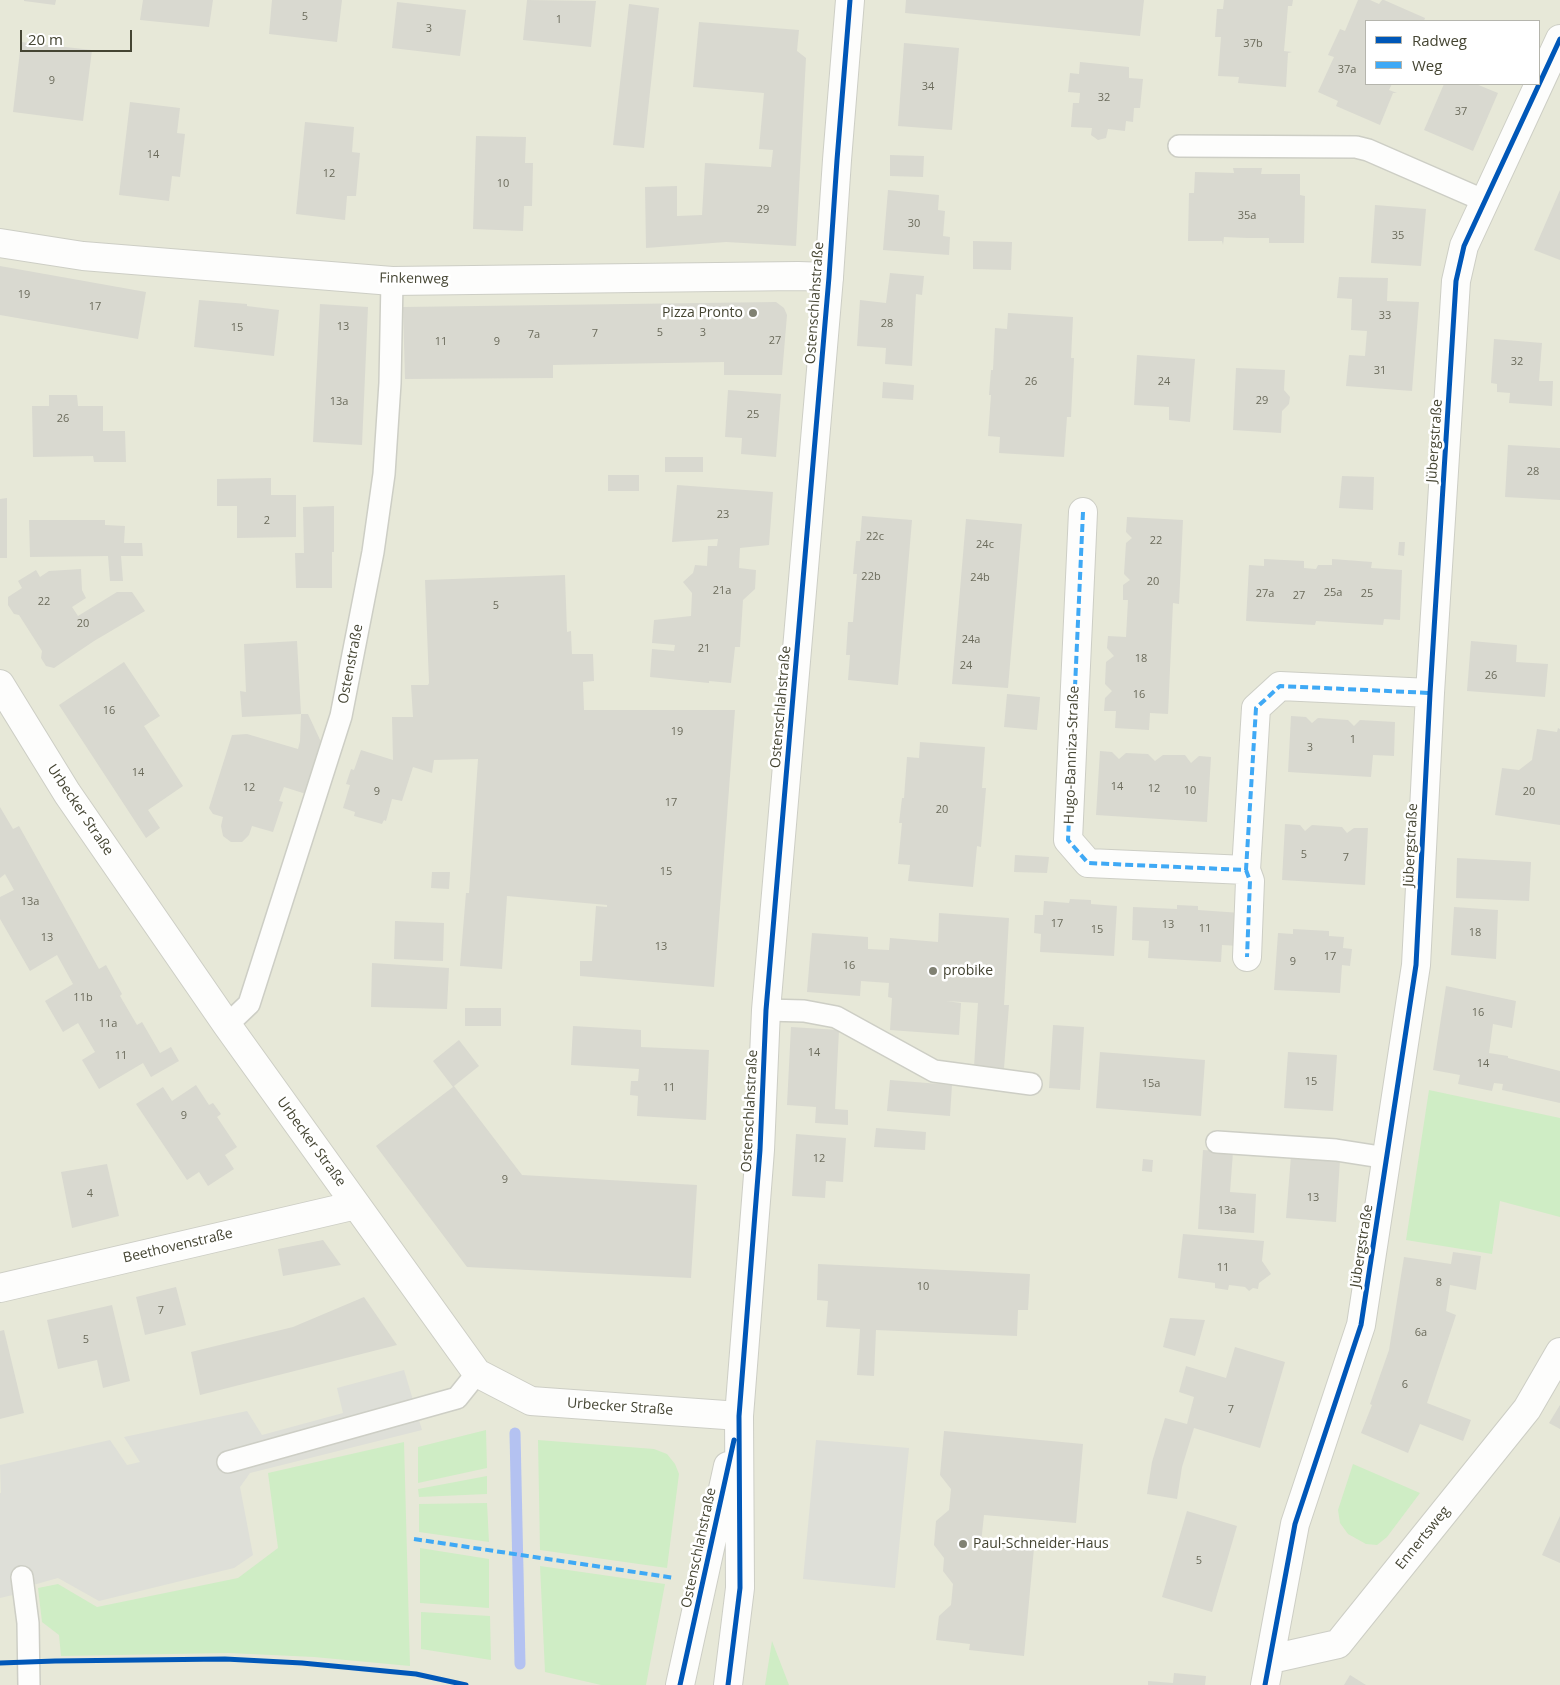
<!DOCTYPE html>
<meta charset="utf-8">
<style>
body{margin:0}
#map{position:relative;width:1560px;height:1685px;overflow:hidden;background:#eff0e8;font-family:"Open Sans",sans-serif}
canvas{display:block}
.legend{position:absolute;left:1365px;top:20px;width:175px;height:65px;box-sizing:border-box;background:#fff;border:1px solid #b5b5ad;margin:0;padding:6px 9px;list-style:none;font-size:15px;color:#454533}
.legend li{display:flex;align-items:center;gap:10px;height:25px}
.legend b{width:25px;border:1px solid #b5b5ad}
.scale{position:absolute;left:20px;top:30px;width:112px;height:22px;box-sizing:border-box;border:2px solid #454533;border-top:0;padding-left:6px;font-size:15px;line-height:18px;white-space:nowrap;color:#454533;-webkit-text-stroke:4px #fff;paint-order:stroke}
</style>
<div id="map">
<canvas width="1560" height="1685"></canvas>
<ul class="legend">
<li><b style="height:6px;background:#0057b8"></b>Radweg</li>
<li><b style="height:6px;background:#3fa9f5"></b>Weg</li>
</ul>
<div class="scale">20 m</div>
</div>
<script>
const ctx = document.querySelector('canvas').getContext('2d');
ctx.lineJoin = 'round';
function fillPath(path, color) {
  ctx.fillStyle = color;
  ctx.fill(path, 'evenodd');
}
function poly(rows) {
  const path = new Path2D();
  for (const r of rows) {
    path.moveTo(r[0], r[1]);
    for (let i = 2; i < r.length; i += 2) path.lineTo(r[i], r[i + 1]);
  }
  return path;
}
function stroke(path, color, width, dash) {
  ctx.strokeStyle = color;
  ctx.lineWidth = width;
  ctx.lineCap = dash ? 'butt' : 'round';
  ctx.setLineDash(dash || []);
  ctx.stroke(path);
}
function write(font, color, halo, rows, align = 'center') {
  ctx.font = font + ' "Open Sans",sans-serif';
  ctx.lineWidth = 5;
  ctx.setLineDash([]);
  ctx.textBaseline = 'middle';
  ctx.strokeStyle = halo;
  ctx.fillStyle = color;
  for (const [text, x, y, turn = 0] of rows) {
    ctx.save();
    ctx.translate(x, y);
    ctx.rotate((+turn || 0) * Math.PI / 180);
    ctx.textAlign = isNaN(turn) ? turn : align;
    if (halo) ctx.strokeText(text, 0, 0);
    ctx.fillText(text, 0, 0);
    ctx.restore();
  }
}
fillPath(poly([
 [0,0,1560,0,1560,1685,0,1685],
 [1366,21,1539,21,1539,84,1366,84]
]), '#e7e8d8');
fillPath(poly([
 [1429,1090,1560,1118,1560,1217,1500,1201,1492,1254,1406,1240],
 [486,1430,487,1468,418,1483,418,1447],
 [538,1440,654,1449,667,1454,675,1464,679,1474,667,1568,540,1550],
 [404,1442,410,1666,314,1657,228,1653,61,1656,59,1635,42,1622,38,1588,58,1584,97,1607,238,1578,278,1548,268,1473],
 [1353,1464,1420,1493,1387,1537,1377,1545,1366,1544,1348,1534,1340,1523,1338,1510],
 [487,1476,487,1494,419,1497,418,1489],
 [487,1503,489,1542,419,1532,419,1504],
 [420,1548,489,1559,489,1608,420,1603],
 [540,1566,665,1584,646,1685,601,1685,545,1672],
 [421,1612,490,1616,491,1660,421,1649],
 [772,1641,789,1685,765,1685]
]), '#cfedc5');
fillPath(poly([
 [404,1370,422,1430,250,1473,240,1487,253,1555,234,1568,99,1601,58,1578,33,1585,38,1615,15,1616,13,1595,0,1598,0,1493,1,1493,0,1465,110,1440,127,1465,140,1462,124,1437,247,1411,262,1435,343,1413,337,1388],
 [816,1440,909,1448,895,1588,803,1579]
]), '#dedfd8');
fillPath(poly([
 [515,1440,520,1441,522,1549,517,1548],
 [518,1561,523,1562,524,1666,520,1664]
]), '#b4c2f1');
stroke(poly([
 [515,1433,520,1664]
]), '#b4c2f1', 11);
fillPath(poly([
 [24,0,56,0,55,5,24,1],
 [143,0,213,0,209,27,140,20],
 [272,0,342,0,337,42,269,34],
 [527,0,596,1,591,47,523,40],
 [906,0,1144,0,1140,36,905,13],
 [1224,0,1293,0,1292,6,1288,6,1286,29,1284,51,1292,52,1288,53,1286,87,1238,83,1239,77,1218,76,1221,37,1215,37,1217,9,1223,9],
 [1358,0,1370,0,1379,4,1382,0,1384,0,1425,18,1424,21,1366,21,1366,84,1392,84,1389,90,1397,93,1393,93,1380,125,1336,106,1338,101,1318,92,1334,57,1328,55,1340,29,1345,31],
 [397,2,466,10,460,56,392,48],
 [629,4,659,8,644,148,613,145],
 [699,22,799,30,797,51,806,58,796,246,726,242,646,248,645,187,677,186,677,216,702,215,705,163,771,167,773,150,759,149,764,93,693,87],
 [21,42,92,50,83,121,13,112],
 [904,43,959,48,952,130,898,126],
 [1080,62,1129,67,1129,78,1143,79,1140,108,1134,108,1133,122,1126,121,1125,131,1108,129,1106,138,1098,140,1091,135,1092,128,1071,127,1073,103,1079,103,1080,93,1068,92,1070,73,1079,74],
 [1444,84,1476,84,1498,93,1473,151,1424,130],
 [130,102,180,108,177,133,185,134,180,177,172,176,169,201,119,195],
 [305,122,354,127,352,152,360,153,356,196,347,196,345,220,296,214],
 [476,136,526,137,525,163,533,163,532,206,524,206,523,231,473,229],
 [890,155,924,156,923,177,890,176],
 [1233,168,1262,168,1261,174,1300,174,1300,195,1305,196,1304,243,1269,243,1269,238,1247,238,1224,237,1223,245,1222,241,1188,241,1189,193,1194,193,1195,172,1234,173],
 [888,190,939,195,938,210,945,211,943,236,950,237,949,255,883,250],
 [1560,190,1560,260,1534,250],
 [1375,205,1426,209,1421,266,1371,263],
 [973,241,1012,242,1011,270,973,269],
 [0,266,146,292,138,339,0,315],
 [890,273,924,276,922,295,916,294,912,366,885,364,886,348,857,346,860,300,886,303],
 [1339,277,1388,278,1387,301,1419,302,1412,391,1346,386,1349,355,1365,356,1367,331,1351,330,1352,299,1337,298],
 [199,300,247,304,247,306,279,310,274,356,194,347],
 [776,302,784,308,787,315,782,375,724,375,724,362,553,365,553,378,405,379,403,307],
 [320,304,368,307,362,445,313,442],
 [1008,313,1073,317,1071,358,1074,358,1071,417,1067,417,1064,457,999,453,1000,437,988,436,991,395,989,395,991,370,993,370,995,328,1007,329],
 [1494,339,1542,343,1539,381,1553,381,1552,406,1509,403,1510,393,1497,392,1497,384,1491,383],
 [1137,355,1195,359,1190,422,1169,420,1169,407,1134,405],
 [1236,368,1285,370,1284,390,1290,397,1289,404,1282,411,1281,433,1233,430],
 [883,382,914,385,913,400,882,398],
 [728,390,781,394,776,457,741,454,742,438,725,437],
 [49,395,77,395,78,406,103,406,103,431,125,431,126,462,94,462,93,456,33,457,32,406,49,406],
 [1508,445,1560,448,1560,500,1505,497],
 [665,457,703,457,703,472,665,472],
 [608,475,639,475,639,491,608,491],
 [1342,476,1374,477,1373,510,1339,508],
 [271,478,271,495,296,495,296,537,237,538,237,506,217,506,217,479],
 [677,485,773,492,769,545,740,548,739,568,756,570,755,589,743,600,740,647,735,647,731,683,709,681,709,683,650,677,652,649,674,651,675,645,652,643,654,620,691,616,692,593,683,582,693,573,695,565,707,566,708,546,717,546,718,539,672,542],
 [7,498,7,558,0,558,0,499],
 [334,506,334,552,332,552,332,588,296,588,295,553,304,553,303,507],
 [862,516,912,520,898,685,848,680,850,655,846,655,848,622,853,622,857,574,853,574,856,541,860,541],
 [1127,517,1183,520,1179,604,1173,603,1168,714,1150,713,1149,730,1115,728,1116,711,1104,711,1105,698,1112,691,1105,684,1106,662,1114,656,1107,648,1108,636,1126,637,1128,600,1123,600,1123,585,1130,580,1124,574,1126,543,1132,538,1126,532],
 [966,519,1022,524,1008,688,952,684],
 [29,520,105,520,105,525,125,526,124,543,142,543,143,556,121,556,123,581,110,581,108,556,30,557],
 [1399,542,1405,542,1404,556,1398,555],
 [1264,559,1304,561,1304,568,1316,569,1318,565,1332,565,1332,559,1372,562,1371,568,1402,570,1400,620,1384,619,1383,625,1316,621,1315,625,1246,621,1249,565,1264,566],
 [81,569,82,590,86,598,72,607,78,616,117,592,132,592,145,611,94,641,54,668,46,666,41,658,42,651,19,615,14,614,8,605,8,597,22,588,18,581,36,570,40,577,49,571],
 [565,575,567,632,571,631,572,654,593,654,594,681,583,682,584,710,735,710,714,987,580,976,580,961,592,961,596,906,607,907,607,905,507,896,502,969,460,966,466,893,469,893,478,759,434,760,432,773,413,767,402,801,392,799,386,821,384,820,382,824,354,816,355,812,343,808,350,785,346,784,351,769,354,770,361,750,393,760,392,717,413,717,411,685,428,685,429,683,425,580],
 [297,641,301,714,308,714,322,744,306,794,284,787,279,801,283,802,273,832,252,826,249,835,242,842,231,842,223,836,221,826,223,817,213,814,209,808,232,735,247,734,298,749,300,741,301,714,242,717,240,691,246,692,244,644],
 [1471,641,1517,645,1516,662,1548,664,1545,697,1467,691],
 [124,662,160,716,144,726,183,786,148,810,160,828,146,838,59,705],
 [1007,694,1040,697,1037,730,1004,727],
 [1291,716,1306,717,1312,723,1318,718,1348,720,1354,726,1360,720,1395,722,1394,756,1373,755,1371,777,1288,772],
 [1558,728,1560,729,1560,825,1495,815,1502,768,1519,770,1532,760,1537,729,1557,732],
 [920,742,985,747,982,788,986,788,981,847,977,846,973,887,908,881,910,865,898,864,902,823,899,823,902,798,904,798,907,757,919,758],
 [1100,751,1112,752,1119,759,1126,753,1148,754,1155,761,1163,755,1185,755,1191,763,1199,756,1211,757,1207,822,1096,815],
 [0,807,13,829,19,826,99,969,106,965,122,994,120,996,137,1025,142,1022,160,1053,171,1047,179,1061,151,1077,143,1063,99,1089,82,1060,95,1052,78,1023,63,1032,45,1001,73,984,57,955,30,971,0,919,0,897,14,890,5,874,0,878],
 [1285,824,1300,825,1305,831,1312,825,1342,827,1347,833,1354,828,1368,828,1365,885,1282,880],
 [1015,855,1049,857,1047,873,1014,872],
 [1457,858,1531,862,1529,901,1456,898],
 [432,872,450,872,449,889,431,888],
 [1070,899,1091,900,1091,904,1117,906,1114,956,1040,952,1041,934,1034,933,1035,915,1043,915,1044,901,1069,903],
 [1177,905,1198,906,1198,910,1241,913,1239,946,1222,945,1221,962,1148,958,1149,941,1132,940,1133,907,1177,909],
 [1454,907,1498,910,1496,959,1451,955],
 [939,913,1009,918,1004,1005,1009,1005,1004,1068,974,1067,978,1003,946,1001,961,1003,959,1035,890,1030,892,998,888,997,889,983,861,981,860,996,807,992,812,933,868,937,868,949,889,950,890,938,938,942],
 [395,921,444,923,443,961,394,959],
 [1293,929,1329,931,1329,936,1344,937,1343,948,1352,949,1350,966,1342,965,1340,993,1274,990,1278,933,1293,934],
 [372,963,449,968,447,1009,371,1007],
 [1446,986,1516,1001,1512,1028,1493,1024,1489,1053,1508,1056,1508,1058,1560,1071,1560,1103,1502,1090,1503,1084,1494,1083,1492,1091,1458,1084,1460,1075,1433,1070],
 [465,1008,501,1008,501,1026,465,1026],
 [1053,1025,1084,1027,1080,1090,1049,1088],
 [573,1026,641,1030,641,1047,709,1050,706,1120,637,1116,638,1096,630,1095,631,1081,638,1081,639,1069,571,1065],
 [791,1027,839,1030,835,1109,848,1110,848,1125,815,1123,816,1107,787,1105],
 [459,1040,479,1066,454,1086,522,1175,697,1185,691,1278,467,1267,376,1146,453,1087,433,1061],
 [1100,1052,1205,1060,1201,1116,1096,1108],
 [1288,1052,1337,1055,1333,1111,1284,1108],
 [890,1080,952,1085,950,1116,887,1111],
 [196,1085,209,1105,213,1103,221,1114,217,1117,237,1147,225,1155,234,1169,208,1186,199,1172,187,1180,136,1104,163,1087,172,1101],
 [876,1128,926,1132,925,1150,874,1147],
 [796,1134,846,1138,843,1182,826,1181,825,1198,792,1196],
 [1203,1150,1233,1152,1230,1192,1256,1194,1254,1233,1198,1229],
 [1291,1156,1340,1160,1336,1222,1286,1218],
 [1143,1159,1153,1160,1152,1172,1142,1171],
 [107,1164,119,1216,72,1228,61,1172],
 [1183,1234,1264,1241,1262,1261,1271,1274,1259,1283,1258,1289,1253,1288,1249,1291,1245,1287,1229,1285,1228,1290,1215,1288,1215,1283,1178,1278],
 [323,1240,341,1265,283,1276,278,1249],
 [1453,1252,1481,1256,1476,1290,1450,1285,1446,1311,1456,1315,1427,1403,1471,1420,1463,1441,1420,1424,1408,1453,1361,1433,1372,1405,1370,1404,1389,1350,1404,1257,1451,1264],
 [818,1264,1030,1274,1028,1310,1018,1310,1017,1336,876,1330,874,1376,857,1375,860,1329,826,1327,828,1301,817,1300],
 [176,1287,186,1325,145,1335,136,1297],
 [364,1297,397,1345,200,1395,191,1352,293,1327],
 [112,1305,130,1381,103,1388,97,1360,58,1369,47,1320],
 [1170,1318,1205,1320,1195,1356,1163,1347],
 [4,1330,24,1413,0,1419,0,1331],
 [1235,1347,1285,1362,1260,1448,1194,1428,1182,1467,1177,1499,1147,1494,1152,1462,1165,1418,1187,1424,1194,1397,1179,1392,1186,1366,1226,1378],
 [1560,1405,1560,1429,1549,1423],
 [944,1431,1083,1444,1076,1523,984,1515,981,1543,1034,1548,1024,1656,969,1650,970,1644,936,1640,939,1616,951,1605,953,1584,943,1571,944,1558,934,1545,936,1521,949,1510,951,1489,940,1475],
 [1187,1511,1237,1526,1212,1612,1162,1597],
 [1560,1516,1560,1563,1542,1555],
 [1174,1673,1206,1676,1205,1685,1148,1685,1148,1681,1173,1683],
 [1350,1675,1366,1685,1344,1685]
]), '#d9d9d0');
const service = poly([
 [1179,146,1356,147,1368,150,1485,201],
 [766,1010,804,1011,836,1017,934,1071,1031,1084],
 [227,1025,249,1004,341,716,373,552,384,474,390,383,392,281],
 [1217,1142,1336,1150,1387,1158],
 [228,1462,457,1398,477,1373],
 [22,1577,28,1623,29,1685]
]);
const minor = poly([
 [0,243,83,256,392,281,798,276,829,277],
 [1083,512,1068,840,1088,863,1246,870,1256,708,1280,686,1430,693],
 [0,684,67,793,227,1025,477,1373,531,1401,739,1416],
 [1246,870,1250,881,1247,957],
 [0,1288,356,1205],
 [1271,1659,1338,1644,1527,1409,1560,1352],
 [1265,1685,1295,1524,1361,1325,1416,965,1430,693,1456,281,1464,246,1560,39]
]);
const tertiary = poly([
 [680,1685,728,1466],
 [728,1685,740,1588,739,1416,760,1150,766,1010,829,277,837,160,850,0]
]);
stroke(service, '#cdcec5', 24);
stroke(minor, '#cdcec5', 30);
stroke(tertiary, '#cdcec5', 30);
stroke(service, '#fdfdfc', 21);
stroke(minor, '#fdfdfc', 28);
stroke(tertiary, '#fdfdfc', 28);
stroke(poly([
 [1083,512,1068,840,1088,863,1246,870,1256,708,1280,686,1430,693],
 [1246,870,1250,881,1247,957],
 [414,1539,675,1578]
]), '#3fa9f5', 4, [8, 4]);
stroke(poly([
 [0,1663,55,1661,225,1659,302,1663,416,1674,466,1685],
 [680,1685,734,1440],
 [728,1685,740,1588,739,1416,760,1150,766,1010,829,277,837,160,850,0],
 [1265,1685,1295,1524,1361,1325,1416,965,1430,693,1456,281,1464,246,1560,39]
]), '#0057b8', 5);
for (const [x, y, r, color] of [
 [753,313,5,"#808172"],
 [933,971,5,"#808172"],
 [963,1544,5,"#808172"]
]) {
  const dot = new Path2D();
  dot.arc(x, y, r, 0, 2 * Math.PI);
  ctx.fillStyle = color;
  ctx.fill(dot);
  stroke(dot, '#fff', 2);
}
write('11px', '#6b6b5b', null, [
 ["5",305,17],
 ["1",559,20],
 ["3",429,29],
 ["37b",1253,44],
 ["37a",1347,70],
 ["9",52,81],
 ["34",928,87],
 ["32",1104,98],
 ["37",1461,112],
 ["14",153,155],
 ["12",329,174],
 ["10",503,184],
 ["29",763,210],
 ["35a",1247,216],
 ["30",914,224],
 ["35",1398,236],
 ["19",24,295],
 ["17",95,307],
 ["33",1385,316],
 ["28",887,324],
 ["13",343,327],
 ["15",237,328],
 ["5",660,333],
 ["3",703,333],
 ["7",595,334],
 ["7a",534,335],
 ["27",775,341],
 ["11",441,342],
 ["9",497,342],
 ["32",1517,362],
 ["31",1380,371],
 ["26",1031,382],
 ["24",1164,382],
 ["29",1262,401],
 ["13a",339,402],
 ["25",753,415],
 ["26",63,419],
 ["28",1533,472],
 ["23",723,515],
 ["2",267,521],
 ["22c",875,537],
 ["22",1156,541],
 ["24c",985,545],
 ["22b",871,577],
 ["24b",980,578],
 ["20",1153,582],
 ["21a",722,591],
 ["25a",1333,593],
 ["27a",1265,594],
 ["25",1367,594],
 ["27",1299,596],
 ["22",44,602],
 ["5",496,606],
 ["20",83,624],
 ["24a",971,640],
 ["21",704,649],
 ["18",1141,659],
 ["24",966,666],
 ["26",1491,676],
 ["16",1139,695],
 ["16",109,711],
 ["19",677,732],
 ["1",1353,740],
 ["3",1310,748],
 ["14",138,773],
 ["14",1117,787],
 ["12",249,788],
 ["12",1154,789],
 ["10",1190,791],
 ["9",377,792],
 ["20",1529,792],
 ["17",671,803],
 ["20",942,810],
 ["5",1304,855],
 ["7",1346,858],
 ["15",666,872],
 ["13a",30,902],
 ["17",1057,924],
 ["13",1168,925],
 ["11",1205,929],
 ["15",1097,930],
 ["18",1475,933],
 ["13",47,938],
 ["13",661,947],
 ["17",1330,957],
 ["9",1293,962],
 ["16",849,966],
 ["11b",83,998],
 ["16",1478,1013],
 ["11a",108,1024],
 ["14",814,1053],
 ["11",121,1056],
 ["14",1483,1064],
 ["15",1311,1082],
 ["15a",1151,1084],
 ["11",669,1088],
 ["9",184,1116],
 ["12",819,1159],
 ["9",505,1180],
 ["4",90,1194],
 ["13",1313,1198],
 ["13a",1227,1211],
 ["11",1223,1268],
 ["8",1439,1283],
 ["10",923,1287],
 ["7",161,1311],
 ["6a",1421,1333],
 ["5",86,1340],
 ["6",1405,1385],
 ["7",1231,1410],
 ["5",1199,1561]
]);
write('14px', '#454533', '#fff', [
 ["Finkenweg",414,279,1],
 ["Ostenschlahstraße",815,303,-86],
 ["Jübergstraße",1435,441,-86],
 ["Ostenstraße",351,664,-79],
 ["Ostenschlahstraße",781,707,-85],
 ["Hugo-Banniza-Straße",1072,755,-88],
 ["Urbecker Straße",80,810,56],
 ["Jübergstraße",1411,845,-87],
 ["Ostenschlahstraße",750,1111,-87],
 ["Urbecker Straße",311,1142,54],
 ["Beethovenstraße",178,1246,-13],
 ["Jübergstraße",1362,1246,-81],
 ["Urbecker Straße",620,1407,4],
 ["Ennertsweg",1423,1538,-51],
 ["Ostenschlahstraße",699,1548,-78]
]);
write('14px', '#454533', '#fff', [
 ["Pizza Pronto",743,313,"right"],
 ["probike",943,971],
 ["Paul-Schneider-Haus",973,1544]
], 'left');
</script>
